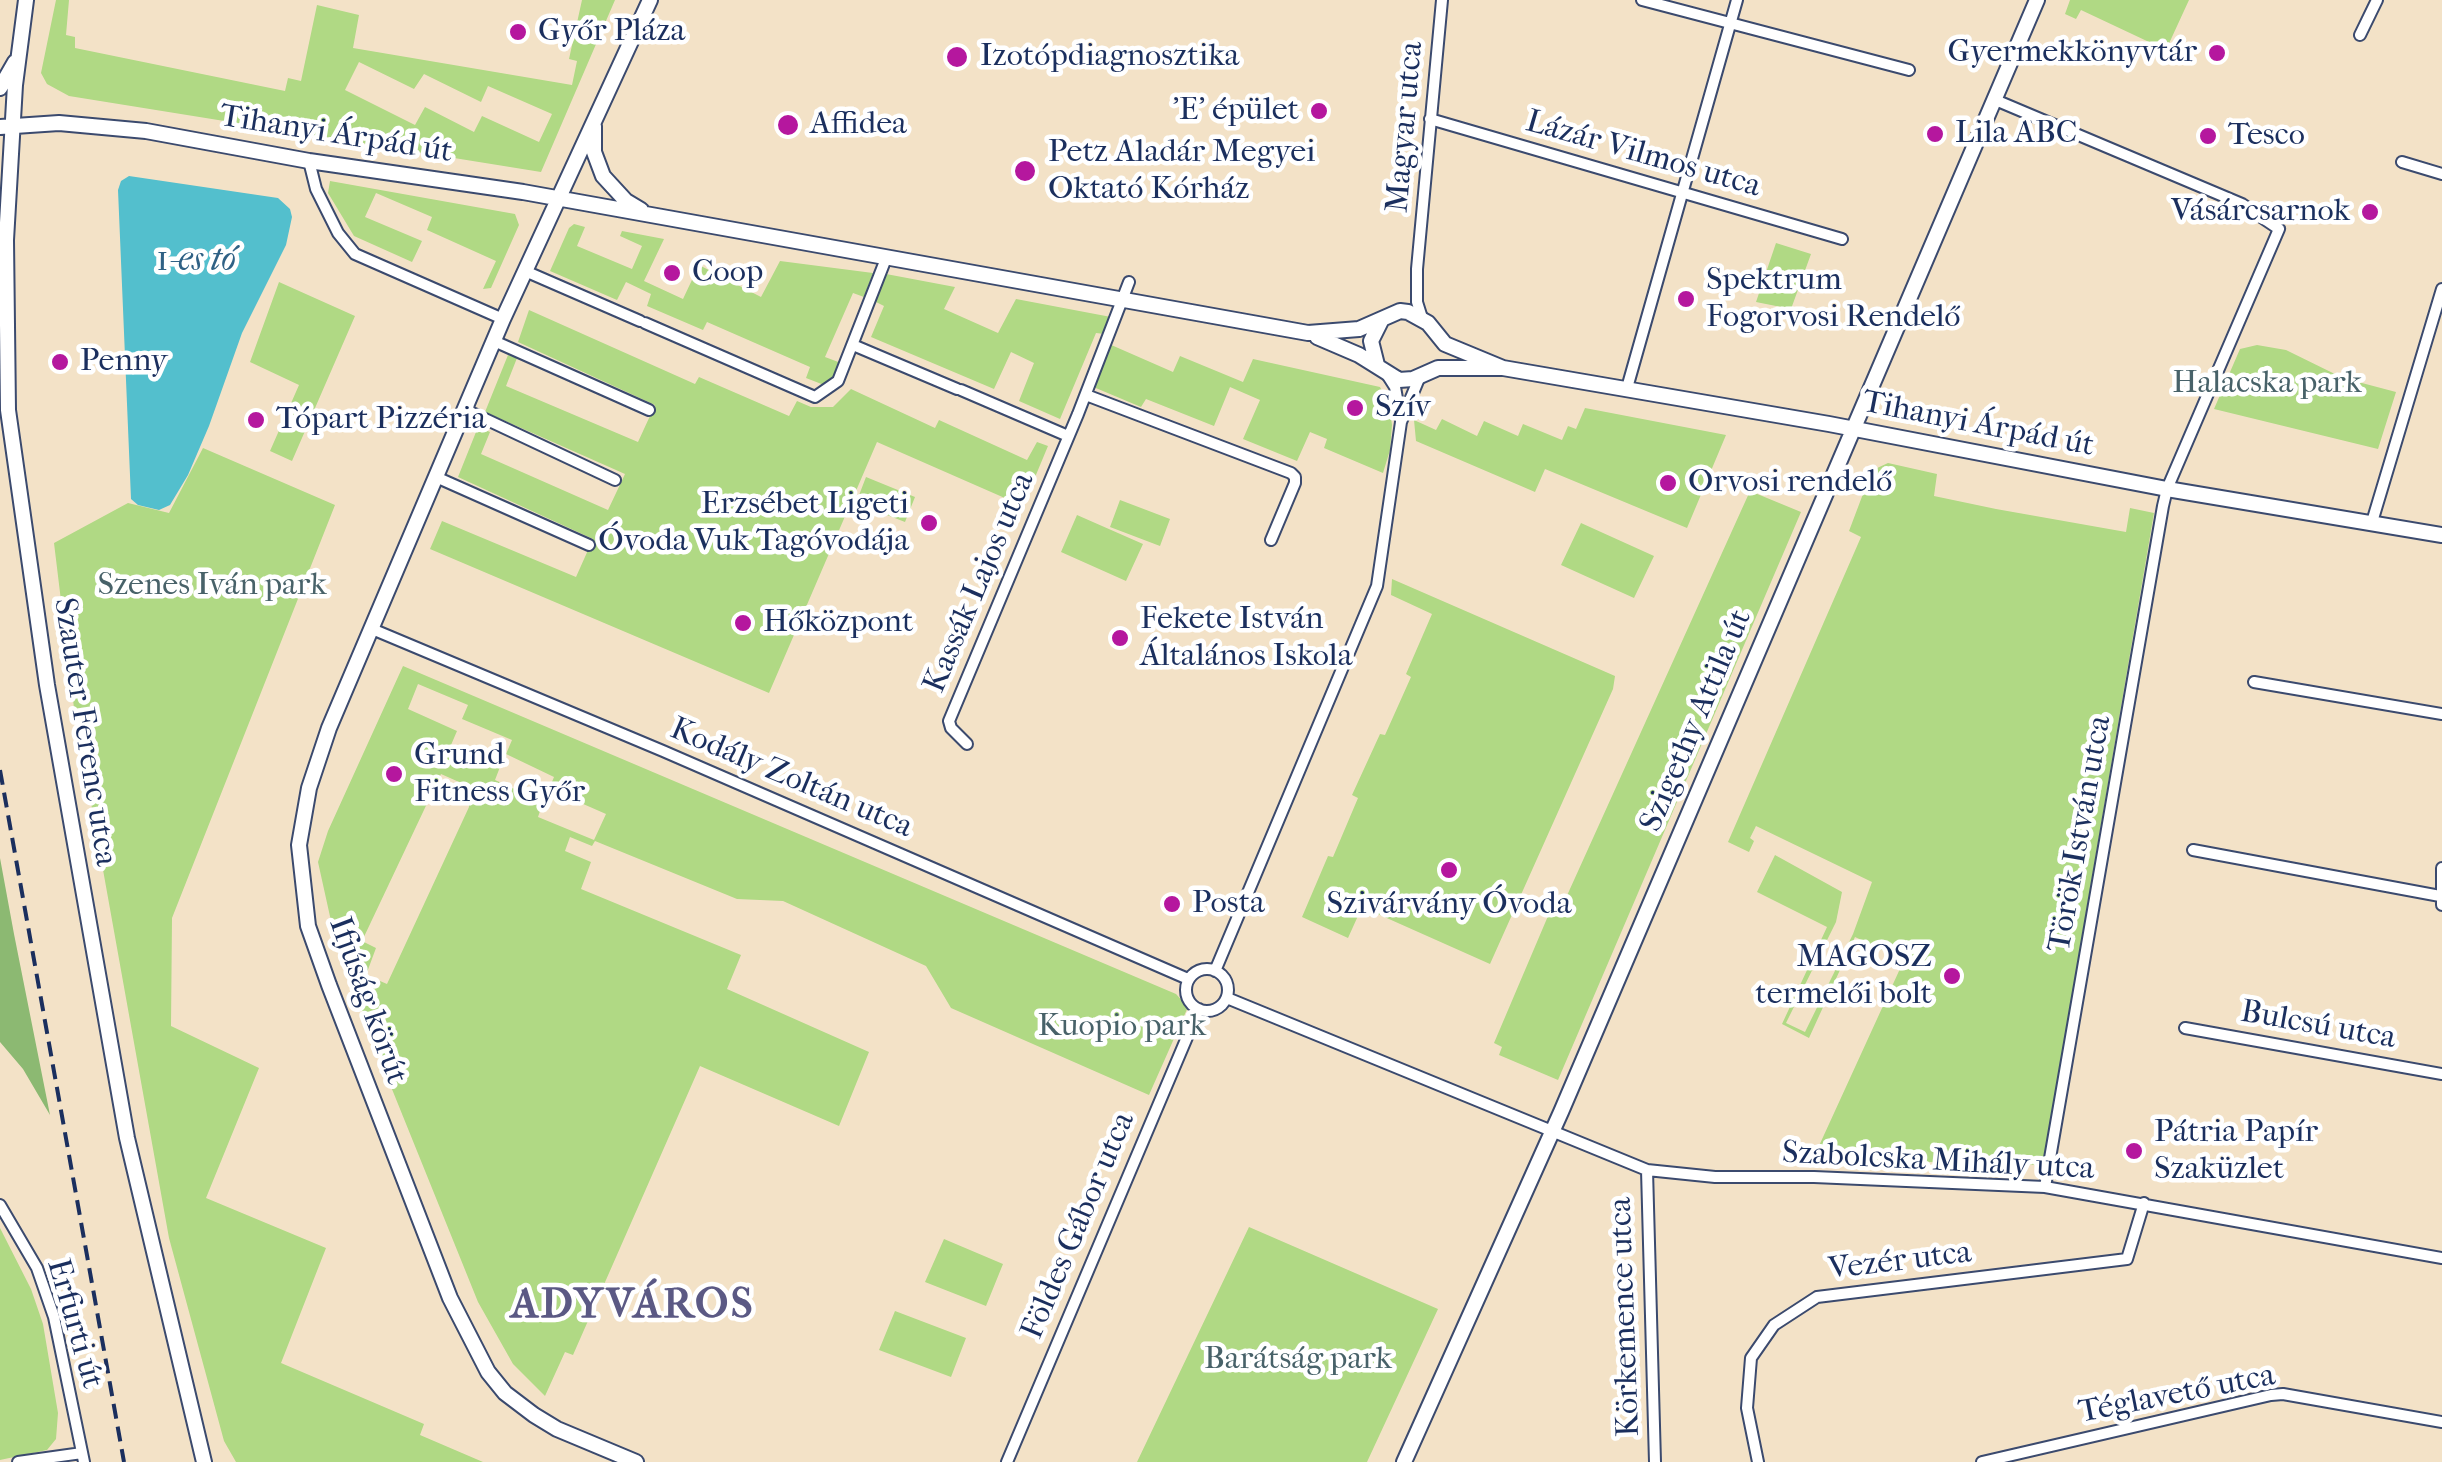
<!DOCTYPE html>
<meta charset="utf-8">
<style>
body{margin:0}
canvas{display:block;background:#f3e2c7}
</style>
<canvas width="2442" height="1462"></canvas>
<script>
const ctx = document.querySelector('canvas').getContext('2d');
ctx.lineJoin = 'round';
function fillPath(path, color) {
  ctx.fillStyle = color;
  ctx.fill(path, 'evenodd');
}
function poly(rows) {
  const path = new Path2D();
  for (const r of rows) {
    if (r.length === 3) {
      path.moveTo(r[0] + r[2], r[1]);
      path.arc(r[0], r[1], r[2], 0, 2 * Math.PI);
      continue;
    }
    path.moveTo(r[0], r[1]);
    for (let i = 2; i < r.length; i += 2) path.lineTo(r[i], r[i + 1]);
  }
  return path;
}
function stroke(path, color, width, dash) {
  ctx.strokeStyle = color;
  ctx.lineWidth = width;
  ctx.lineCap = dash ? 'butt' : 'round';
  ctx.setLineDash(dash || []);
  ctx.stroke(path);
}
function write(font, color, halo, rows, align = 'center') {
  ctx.font = font + ' "IM FELL French Canon",serif';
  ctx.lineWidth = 9;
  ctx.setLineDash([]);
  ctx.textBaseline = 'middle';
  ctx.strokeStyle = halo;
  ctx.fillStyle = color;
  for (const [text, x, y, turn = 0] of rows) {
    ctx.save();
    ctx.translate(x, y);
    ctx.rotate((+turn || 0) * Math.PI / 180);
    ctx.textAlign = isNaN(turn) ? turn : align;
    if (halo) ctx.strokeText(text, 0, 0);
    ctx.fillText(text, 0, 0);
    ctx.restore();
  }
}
fillPath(poly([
 [56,0,69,0,66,35,75,37,75,48,285,91,288,78,301,81,317,5,359,15,353,48,572,85,577,61,569,59,582,0,615,0,541,172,69,96,47,84,41,73],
 [359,62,414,89,424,74,481,102,488,86,552,114,539,142,482,116,474,132,425,107,415,125,345,90],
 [2070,0,2189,0,2166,50,2081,10,2076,19,2065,14],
 [330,181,515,214,519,225,491,288,483,289,496,261,427,230,432,217,376,193,365,217,422,241,414,258,412,262,354,236,328,193],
 [574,224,585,227,577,246,632,269,642,246,620,236,622,231,664,239,644,281,683,299,699,265,761,297,780,261,873,273,864,297,853,293,825,357,841,363,835,376,824,385,806,378,810,367,707,322,703,330,647,306,651,294,626,282,617,300,550,271,569,228],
 [1776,243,1811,254,1791,309,1756,302],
 [886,274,955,287,944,309,998,333,1016,299,1111,317,1105,334,1096,333,1060,419,1019,401,1034,363,1011,352,994,389,871,337,884,306,876,302],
 [279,282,355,316,292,461,270,451,299,385,250,362],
 [529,310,695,384,699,377,789,416,797,401,811,407,833,407,851,389,935,428,939,420,1027,460,1037,442,1048,446,1023,506,877,442,769,693,430,549,442,521,576,577,593,539,458,477,478,427,490,432,481,454,608,510,625,474,485,412,508,355,517,358,506,386,638,442,655,405,518,342],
 [1109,344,1173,372,1180,356,1243,382,1253,359,1380,387,1389,404,1392,425,1390,450,1383,473,1324,448,1327,439,1310,432,1297,461,1243,439,1260,400,1230,387,1214,426,1146,399,1141,407,1091,386],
 [2257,345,2286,350,2343,378,2396,392,2378,449,2214,409,2240,349],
 [1585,408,1726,435,1687,528,1545,469,1535,492,1416,441,1414,420,1436,430,1442,419,1477,436,1484,421,1518,436,1523,424,1562,440,1568,426,1576,429],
 [203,448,335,505,172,918,171,1026,259,1068,206,1198,326,1248,281,1363,424,1424,420,1435,483,1462,236,1462,224,1441,169,1238,74,708,54,543,128,503,169,513],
 [1888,463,1937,474,1934,496,1996,509,2126,532,2130,508,2154,513,2043,1165,1813,1159,1904,960,1855,937,1809,1038,1782,1024,1827,927,1757,892,1775,855,1842,892,1836,922,1786,1023,1805,1032,1853,934,1872,882,1756,826,1750,838,1754,841,1749,852,1728,842,1861,537,1849,531,1866,486,1875,469],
 [866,477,915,497,905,522,856,503],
 [1750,491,1801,512,1558,1080,1499,1055,1502,1047,1494,1043,1551,909,1560,911],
 [1120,500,1170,519,1160,546,1110,527],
 [1077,515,1143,544,1126,581,1061,552],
 [1581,523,1654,556,1634,598,1561,565],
 [1392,579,1615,676,1613,689,1490,964,1362,907,1348,938,1302,917,1328,856,1333,857,1358,798,1352,795,1380,734,1385,735,1411,677,1406,674,1432,614,1391,595],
 [403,666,1176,994,1188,1007,1149,1095,951,1008,926,966,783,901,737,899,595,841,592,846,570,837,565,851,591,862,581,889,741,955,727,989,869,1052,839,1126,700,1066,573,1355,565,1352,545,1396,513,1364,478,1302,379,1057,333,930,318,862,328,831],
 [418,684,468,705,462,719,512,740,506,754,554,777,549,789,606,814,594,840,538,817,543,802,495,780,500,767,451,745,457,731,408,709],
 [441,774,468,786,469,807,387,984,366,975,376,948,362,941],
 [1249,1227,1438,1309,1367,1462,1137,1462],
 [0,1228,31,1289,43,1324,58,1413,56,1439,47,1450,0,1460],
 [944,1239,1003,1264,986,1306,925,1282],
 [895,1311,966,1338,951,1377,879,1350]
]), '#b0d984');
fillPath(poly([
 [0,858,14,934,50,1115,23,1069,0,1042]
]), '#8cb972');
fillPath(poly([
 [129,176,278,198,290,209,292,217,286,245,242,333,209,426,188,475,170,505,159,510,138,505,131,499,118,190,121,181]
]), '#53bfcd');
const street = poly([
 [1642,0,1909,70],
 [2360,35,2377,0],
 [1993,99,2242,204,2279,229,2167,489,2163,506,2045,1187],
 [1430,119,1842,239],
 [309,161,316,189,338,233,355,254,503,319],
 [2402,162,2442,174],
 [525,271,640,321],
 [1422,318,1417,302,1417,269,1442,0],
 [645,323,815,397,838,381,887,256],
 [494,341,649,410],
 [853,345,957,389],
 [1388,376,1395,387,1401,421],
 [1627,388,1737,0],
 [961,390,1068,436],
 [1086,395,1291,473,1295,477,1295,483,1271,540],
 [466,410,615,480],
 [436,477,589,545],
 [2372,522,2442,289],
 [372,629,663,751,1188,979],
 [2254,682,2442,714],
 [967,744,951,728,949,721,1078,414,1129,282],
 [2193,850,2440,896],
 [2442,868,2442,905],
 [1207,990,21],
 [1215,971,1377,586,1401,422,1420,376],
 [1227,998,1647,1170,1715,1177,1814,1177,2045,1187,2442,1258],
 [2185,1028,2442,1074],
 [1647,1170,1655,1462],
 [0,1205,37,1268,54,1317,84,1462],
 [18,1462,82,1453],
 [1007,1462,1199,1009],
 [1758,1462,1747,1408,1751,1358,1774,1325,1817,1297,2127,1259,2144,1203],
 [1982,1462,2271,1395,2283,1394,2442,1422]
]);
const secondary = poly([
 [26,0,15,85,6,240,8,410,47,685,127,1138,204,1462],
 [0,88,15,62],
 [594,126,594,152,603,176,626,201,641,210],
 [0,127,59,123,146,131,309,161,523,192,1308,333,1359,329,1400,311,1408,312,1428,323,1445,344,1503,368],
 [1317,337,1359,355,1399,380,1413,379,1438,368,1503,368,1829,424,2167,489,2442,535],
 [1377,365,1371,341,1381,321],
 [636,1462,557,1429,534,1415,505,1393,488,1372,450,1298,329,985,308,926,299,845,309,788,329,728,503,319,650,0],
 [1404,1462,1561,1112,2037,0]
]);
stroke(street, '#3b4a6e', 14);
stroke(secondary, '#3b4a6e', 18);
stroke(street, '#fff', 10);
stroke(secondary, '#fff', 14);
stroke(poly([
 [0,770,124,1462]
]), '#1b2f5e', 4, [15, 8]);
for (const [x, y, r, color] of [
 [518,32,10,"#b5179e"],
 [2217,53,10,"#b5179e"],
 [957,57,12,"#b5179e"],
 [1319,111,10,"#b5179e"],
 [788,125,12,"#b5179e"],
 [1935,134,10,"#b5179e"],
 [2208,136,10,"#b5179e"],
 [1025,171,12,"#b5179e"],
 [2370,212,10,"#b5179e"],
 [672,273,10,"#b5179e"],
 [1686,299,10,"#b5179e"],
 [60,362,10,"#b5179e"],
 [1355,408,10,"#b5179e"],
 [256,420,10,"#b5179e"],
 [1668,483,10,"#b5179e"],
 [929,523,10,"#b5179e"],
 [743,623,10,"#b5179e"],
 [1120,638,10,"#b5179e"],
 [394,774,10,"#b5179e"],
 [1449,870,10,"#b5179e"],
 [1172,904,10,"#b5179e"],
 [1952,976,10,"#b5179e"],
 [2134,1151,10,"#b5179e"]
]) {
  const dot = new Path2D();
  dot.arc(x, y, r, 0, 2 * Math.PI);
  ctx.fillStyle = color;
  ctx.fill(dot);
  stroke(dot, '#fff', 4);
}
write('32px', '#1b2f5e', '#fff', [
 ["Győr Pláza",538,32],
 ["Gyermekkönyvtár",2197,53,"right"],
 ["Izotópdiagnosztika",980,57],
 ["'E' épület",1299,111,"right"],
 ["Affidea",810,125],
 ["Lila ABC",1955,134],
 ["Tesco",2228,136],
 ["Petz Aladár Megyei",1048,153],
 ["Oktató Kórház",1048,190],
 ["Vásárcsarnok",2350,212,"right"],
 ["Coop",692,273],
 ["Spektrum",1706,281],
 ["Fogorvosi Rendelő",1706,318],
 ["Penny",80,362],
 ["Szív",1375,408],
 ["Tópart Pizzéria",276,420],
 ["Orvosi rendelő",1688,483],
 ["Erzsébet Ligeti",909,505,"right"],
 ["Óvoda Vuk Tagóvodája",909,542,"right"],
 ["Fekete István",1140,620],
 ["Általános Iskola",1140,657],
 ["Hőközpont",763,623],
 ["Grund",414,756],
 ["Fitness Győr",414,793],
 ["Posta",1192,904],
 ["Szivárvány Óvoda",1449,905,"center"],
 ["MAGOSZ",1932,958,"right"],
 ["termelői bolt",1932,995,"right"],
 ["Pátria Papír",2154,1133],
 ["Szaküzlet",2154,1170]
], 'left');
write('32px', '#1b2f5e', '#fff', [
 ["Magyar utca",1406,127,-85],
 ["Tihanyi Árpád út",336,135,9],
 ["Lázár Vilmos utca",1643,155,16],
 ["Tihanyi Árpád út",1978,425,11],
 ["Kassák Lajos utca",980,583,-67],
 ["Szigethy Attila út",1697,721,-67],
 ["Szauter Ferenc utca",84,732,81],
 ["Kodály Zoltán utca",791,779,23],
 ["Török István utca",2081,834,-80],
 ["Ifjúság körút",367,1001,70],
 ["Bulcsú utca",2318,1026,10],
 ["Szabolcska Mihály utca",1938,1162,3],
 ["Földes Gábor utca",1079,1226,-67],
 ["Vezér utca",1900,1262,-7],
 ["Körkemence utca",1626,1317,-92],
 ["Erfurti út",74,1324,74],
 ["Téglavető utca",2177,1395,-11]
]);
write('32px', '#486269', '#fff', [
 ["Halacska park",2267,384],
 ["Szenes Iván park",212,586],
 ["Kuopio park",1122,1027],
 ["Barátság park",1298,1360]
]);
write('italic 35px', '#2f6185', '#fff', [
 ["1-es tó",196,261]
]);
ctx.letterSpacing = '2.5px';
write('bold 42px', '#5b5984', '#fff', [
 ["ADYVÁROS",633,1307]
]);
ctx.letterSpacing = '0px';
</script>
